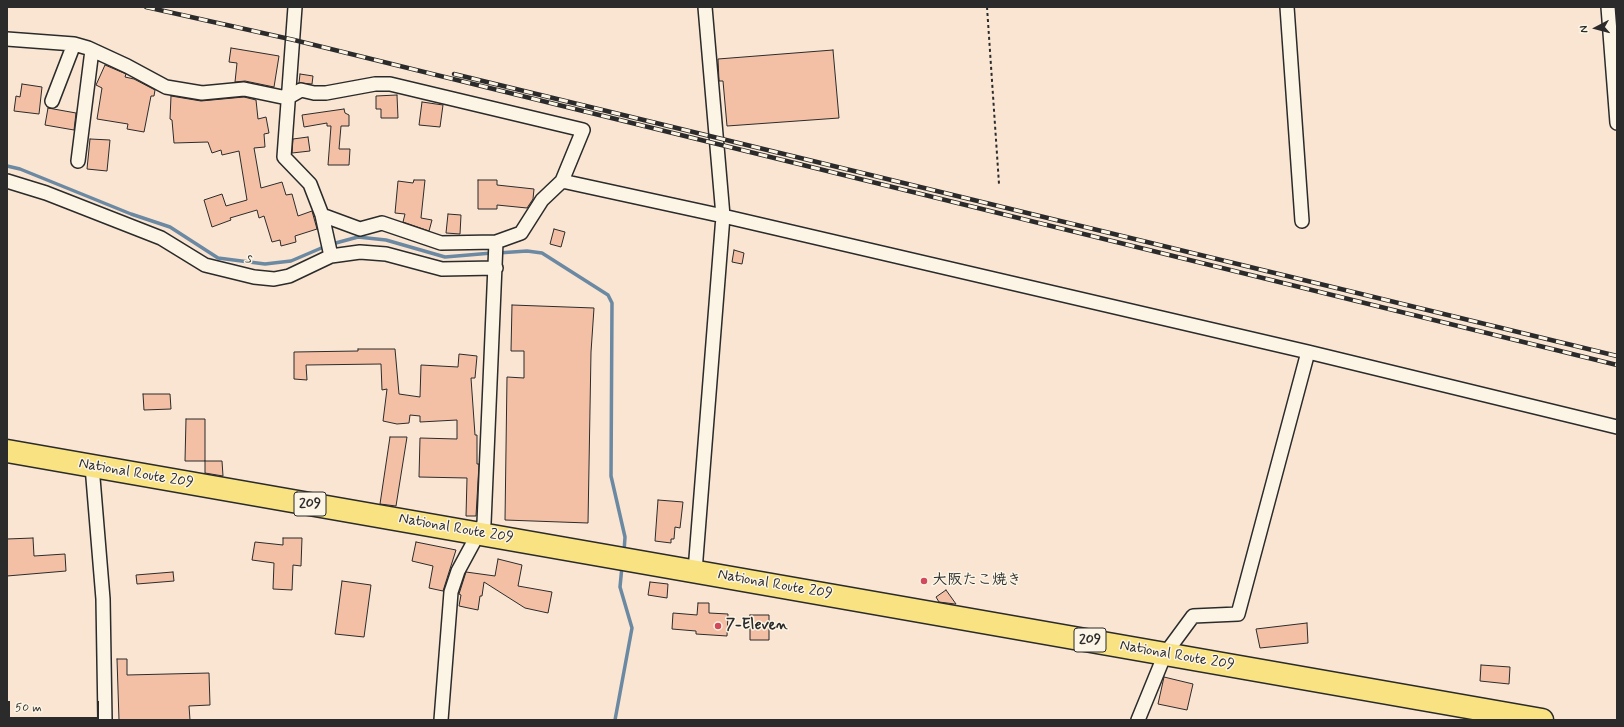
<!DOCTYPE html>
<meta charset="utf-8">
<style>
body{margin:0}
#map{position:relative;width:1624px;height:727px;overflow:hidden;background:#f9e5d2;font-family:Mynerve,sans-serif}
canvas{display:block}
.frame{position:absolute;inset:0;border:8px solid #2b2b2b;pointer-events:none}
.north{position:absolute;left:1576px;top:8px;width:40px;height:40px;-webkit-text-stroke:3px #fcf5e5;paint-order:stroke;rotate:264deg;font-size:11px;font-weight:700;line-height:16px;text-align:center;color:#2b2b2b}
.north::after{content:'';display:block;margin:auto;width:14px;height:18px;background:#2b2b2b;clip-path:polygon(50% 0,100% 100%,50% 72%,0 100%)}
.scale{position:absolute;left:8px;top:701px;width:91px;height:18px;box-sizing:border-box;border:2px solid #2b2b2b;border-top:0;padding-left:5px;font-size:12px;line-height:14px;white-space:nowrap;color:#2b2b2b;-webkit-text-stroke:3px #fcf5e5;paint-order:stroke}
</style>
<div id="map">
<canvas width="1624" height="727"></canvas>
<div class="frame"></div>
<div class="north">N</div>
<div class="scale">50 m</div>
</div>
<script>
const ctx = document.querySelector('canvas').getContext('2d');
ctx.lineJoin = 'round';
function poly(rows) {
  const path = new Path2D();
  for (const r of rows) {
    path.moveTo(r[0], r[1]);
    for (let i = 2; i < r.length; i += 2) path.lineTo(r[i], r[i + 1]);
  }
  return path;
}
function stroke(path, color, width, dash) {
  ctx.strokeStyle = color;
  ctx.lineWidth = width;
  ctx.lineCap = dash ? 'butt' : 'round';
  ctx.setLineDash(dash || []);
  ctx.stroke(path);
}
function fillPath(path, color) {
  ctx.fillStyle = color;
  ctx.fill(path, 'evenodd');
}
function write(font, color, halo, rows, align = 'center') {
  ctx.font = font + ' Mynerve,"Klee One",sans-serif';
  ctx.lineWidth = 3;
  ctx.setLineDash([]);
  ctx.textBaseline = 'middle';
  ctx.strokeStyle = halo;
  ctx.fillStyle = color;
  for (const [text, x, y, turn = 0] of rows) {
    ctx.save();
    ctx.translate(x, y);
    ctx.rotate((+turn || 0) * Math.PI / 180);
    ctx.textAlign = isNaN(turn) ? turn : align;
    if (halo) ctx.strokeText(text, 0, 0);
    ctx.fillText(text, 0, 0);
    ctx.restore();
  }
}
stroke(poly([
 [7,166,20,169,131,214,170,227,218,258,265,264,291,261,326,246],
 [332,244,358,237,386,240,445,257,492,253],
 [498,253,527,251,542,253,608,295,612,303,611,476,625,537,624,552],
 [615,720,632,628,620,587,622,566]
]), '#6b89a2', 3.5);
const building = poly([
 [231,48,279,56,274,87,245,81,235,82,237,63,229,62,231,48],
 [833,50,839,118,727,126,723,81,719,81,718,59,833,50],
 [105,65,126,74,125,77,134,79,155,90,154,96,151,96,144,132,127,129,128,124,97,119,102,88,96,85,105,65],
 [300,74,313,76,312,84,299,83,300,74],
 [22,84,42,87,39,114,14,111,16,96,20,97,22,84],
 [397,95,398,118,381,118,381,109,376,109,376,96,397,95],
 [171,96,201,101,244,97,256,100,258,119,266,117,269,133,264,134,265,147,254,148,261,188,282,182,286,195,292,194,298,216,312,211,317,229,295,236,296,242,281,246,280,240,272,242,264,216,259,218,257,210,230,218,231,220,212,227,204,200,222,194,226,206,247,200,239,151,222,155,221,150,212,153,208,142,174,143,172,120,170,119,171,96],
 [422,102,443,105,440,127,419,125,422,102],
 [48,108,76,113,74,130,45,125,48,108],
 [344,109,345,113,349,115,349,126,341,126,339,149,350,149,349,165,328,165,331,126,327,126,327,123,304,127,302,115,344,109],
 [308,137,310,151,292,153,293,139,308,137],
 [90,139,110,140,107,171,87,169,90,139],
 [414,180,425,180,421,218,432,220,429,231,403,222,405,214,395,213,398,181,413,183,414,180],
 [478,180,497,180,497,185,534,189,533,199,527,208,497,205,497,209,478,209,478,180],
 [448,214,461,215,460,234,446,233,448,214],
 [554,229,565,232,561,247,550,244,554,229],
 [734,250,744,253,742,264,732,262,734,250],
 [512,305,594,308,591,352,588,523,505,520,507,377,524,378,524,351,511,351,512,305],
 [358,349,395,349,399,394,420,397,421,365,458,367,459,354,477,356,475,378,471,378,475,435,477,435,477,464,479,464,476,516,466,516,467,478,419,477,420,438,457,439,457,420,420,422,420,416,410,415,409,423,397,424,383,421,387,389,382,390,381,364,306,365,307,380,294,379,294,352,358,351,358,349],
 [143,394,170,394,171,409,144,410,143,394],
 [186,419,205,419,205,461,185,461,186,419],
 [390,437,407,437,396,506,380,504,390,437],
 [205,461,222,461,223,476,205,473,205,461],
 [658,500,683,502,680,528,675,527,674,539,671,539,671,543,655,541,658,500],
 [33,538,34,556,65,554,66,571,7,576,7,539,33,538],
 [283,538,302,538,301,566,293,565,292,590,273,589,274,563,252,560,255,542,283,545,283,538],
 [416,542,456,550,443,591,429,588,433,566,412,561,416,542],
 [498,559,522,565,518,586,552,592,548,613,525,608,484,582,482,596,480,596,478,610,459,606,461,595,459,594,466,572,495,576,498,559],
 [173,572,174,581,137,584,136,575,173,572],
 [342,581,371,585,364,637,335,634,342,581],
 [650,582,668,584,667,598,648,595,650,582],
 [946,590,956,604,955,604,939,602,936,597,946,590],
 [698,603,709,603,709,613,728,614,727,636,696,634,696,631,672,629,673,613,697,615,698,603],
 [750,615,769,615,769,640,750,640,750,615],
 [1307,623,1308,643,1260,648,1256,629,1307,623],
 [117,659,127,659,127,675,209,673,210,705,189,706,190,720,119,720,117,659],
 [1481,665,1510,667,1509,684,1480,681,1481,665],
 [1164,677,1193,684,1187,710,1158,704,1164,677]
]);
fillPath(building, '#f3c0a5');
stroke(building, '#2b2b2b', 1);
const minor = poly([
 [295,7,284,157,310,184,322,215],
 [1287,7,1302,221],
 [1608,7,1617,123],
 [7,39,74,44,88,48,127,66,166,87,202,93,244,89,287,98,301,90,314,93,326,93,375,84,390,84,583,130,562,181,542,200,521,233,496,242,484,523,458,571,451,592,441,720],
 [52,101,74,44],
 [78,161,92,50],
 [7,181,46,193,161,238,205,265,254,277,274,279,289,276,331,256,360,252,386,254,442,269,496,268],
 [562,181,723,216,1308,352,1617,427],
 [331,256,322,215,360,229,382,223,441,243,496,242],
 [92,466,103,599,105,720],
 [695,571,723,216,705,7],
 [1138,720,1165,654,1193,616,1238,614,1308,352]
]);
const trunk = poly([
 [7,451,1542,720]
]);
stroke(minor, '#2b2b2b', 16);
stroke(trunk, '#2b2b2b', 25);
stroke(poly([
 [987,7,999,184]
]), '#2b2b2b', 2, [3, 3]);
stroke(minor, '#fcf5e5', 13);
stroke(trunk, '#f8e281', 22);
const rail = poly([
 [146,7,294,40,1617,365],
 [454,74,1617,356]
]);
stroke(rail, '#2b2b2b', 4.5);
stroke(rail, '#fcf5e5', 3, [9]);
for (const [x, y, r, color] of [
 [924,581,4,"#d1495b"],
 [718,626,4,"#d1495b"]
]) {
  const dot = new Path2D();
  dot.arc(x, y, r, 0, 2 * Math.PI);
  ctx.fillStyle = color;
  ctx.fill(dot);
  stroke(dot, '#fcf5e5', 1.5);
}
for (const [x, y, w] of [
 [310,504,32],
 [1090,640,32]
]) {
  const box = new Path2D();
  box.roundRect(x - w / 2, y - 12, w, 24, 3);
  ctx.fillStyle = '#fcf5e5';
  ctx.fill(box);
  stroke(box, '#2b2b2b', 1);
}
write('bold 14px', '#2b2b2b', null, [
 ["209",310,504],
 ["209",1090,640]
]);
write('15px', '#2b2b2b', '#fcf5e5', [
 ["s",249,259,12],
 ["National Route 209",136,474,10],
 ["National Route 209",456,529,10],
 ["National Route 209",775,585,10],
 ["National Route 209",1177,656,10]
]);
write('bold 15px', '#2b2b2b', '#fcf5e5', [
 ["大阪たこ焼き",932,581],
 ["7-Eleven",726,626]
], 'left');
</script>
